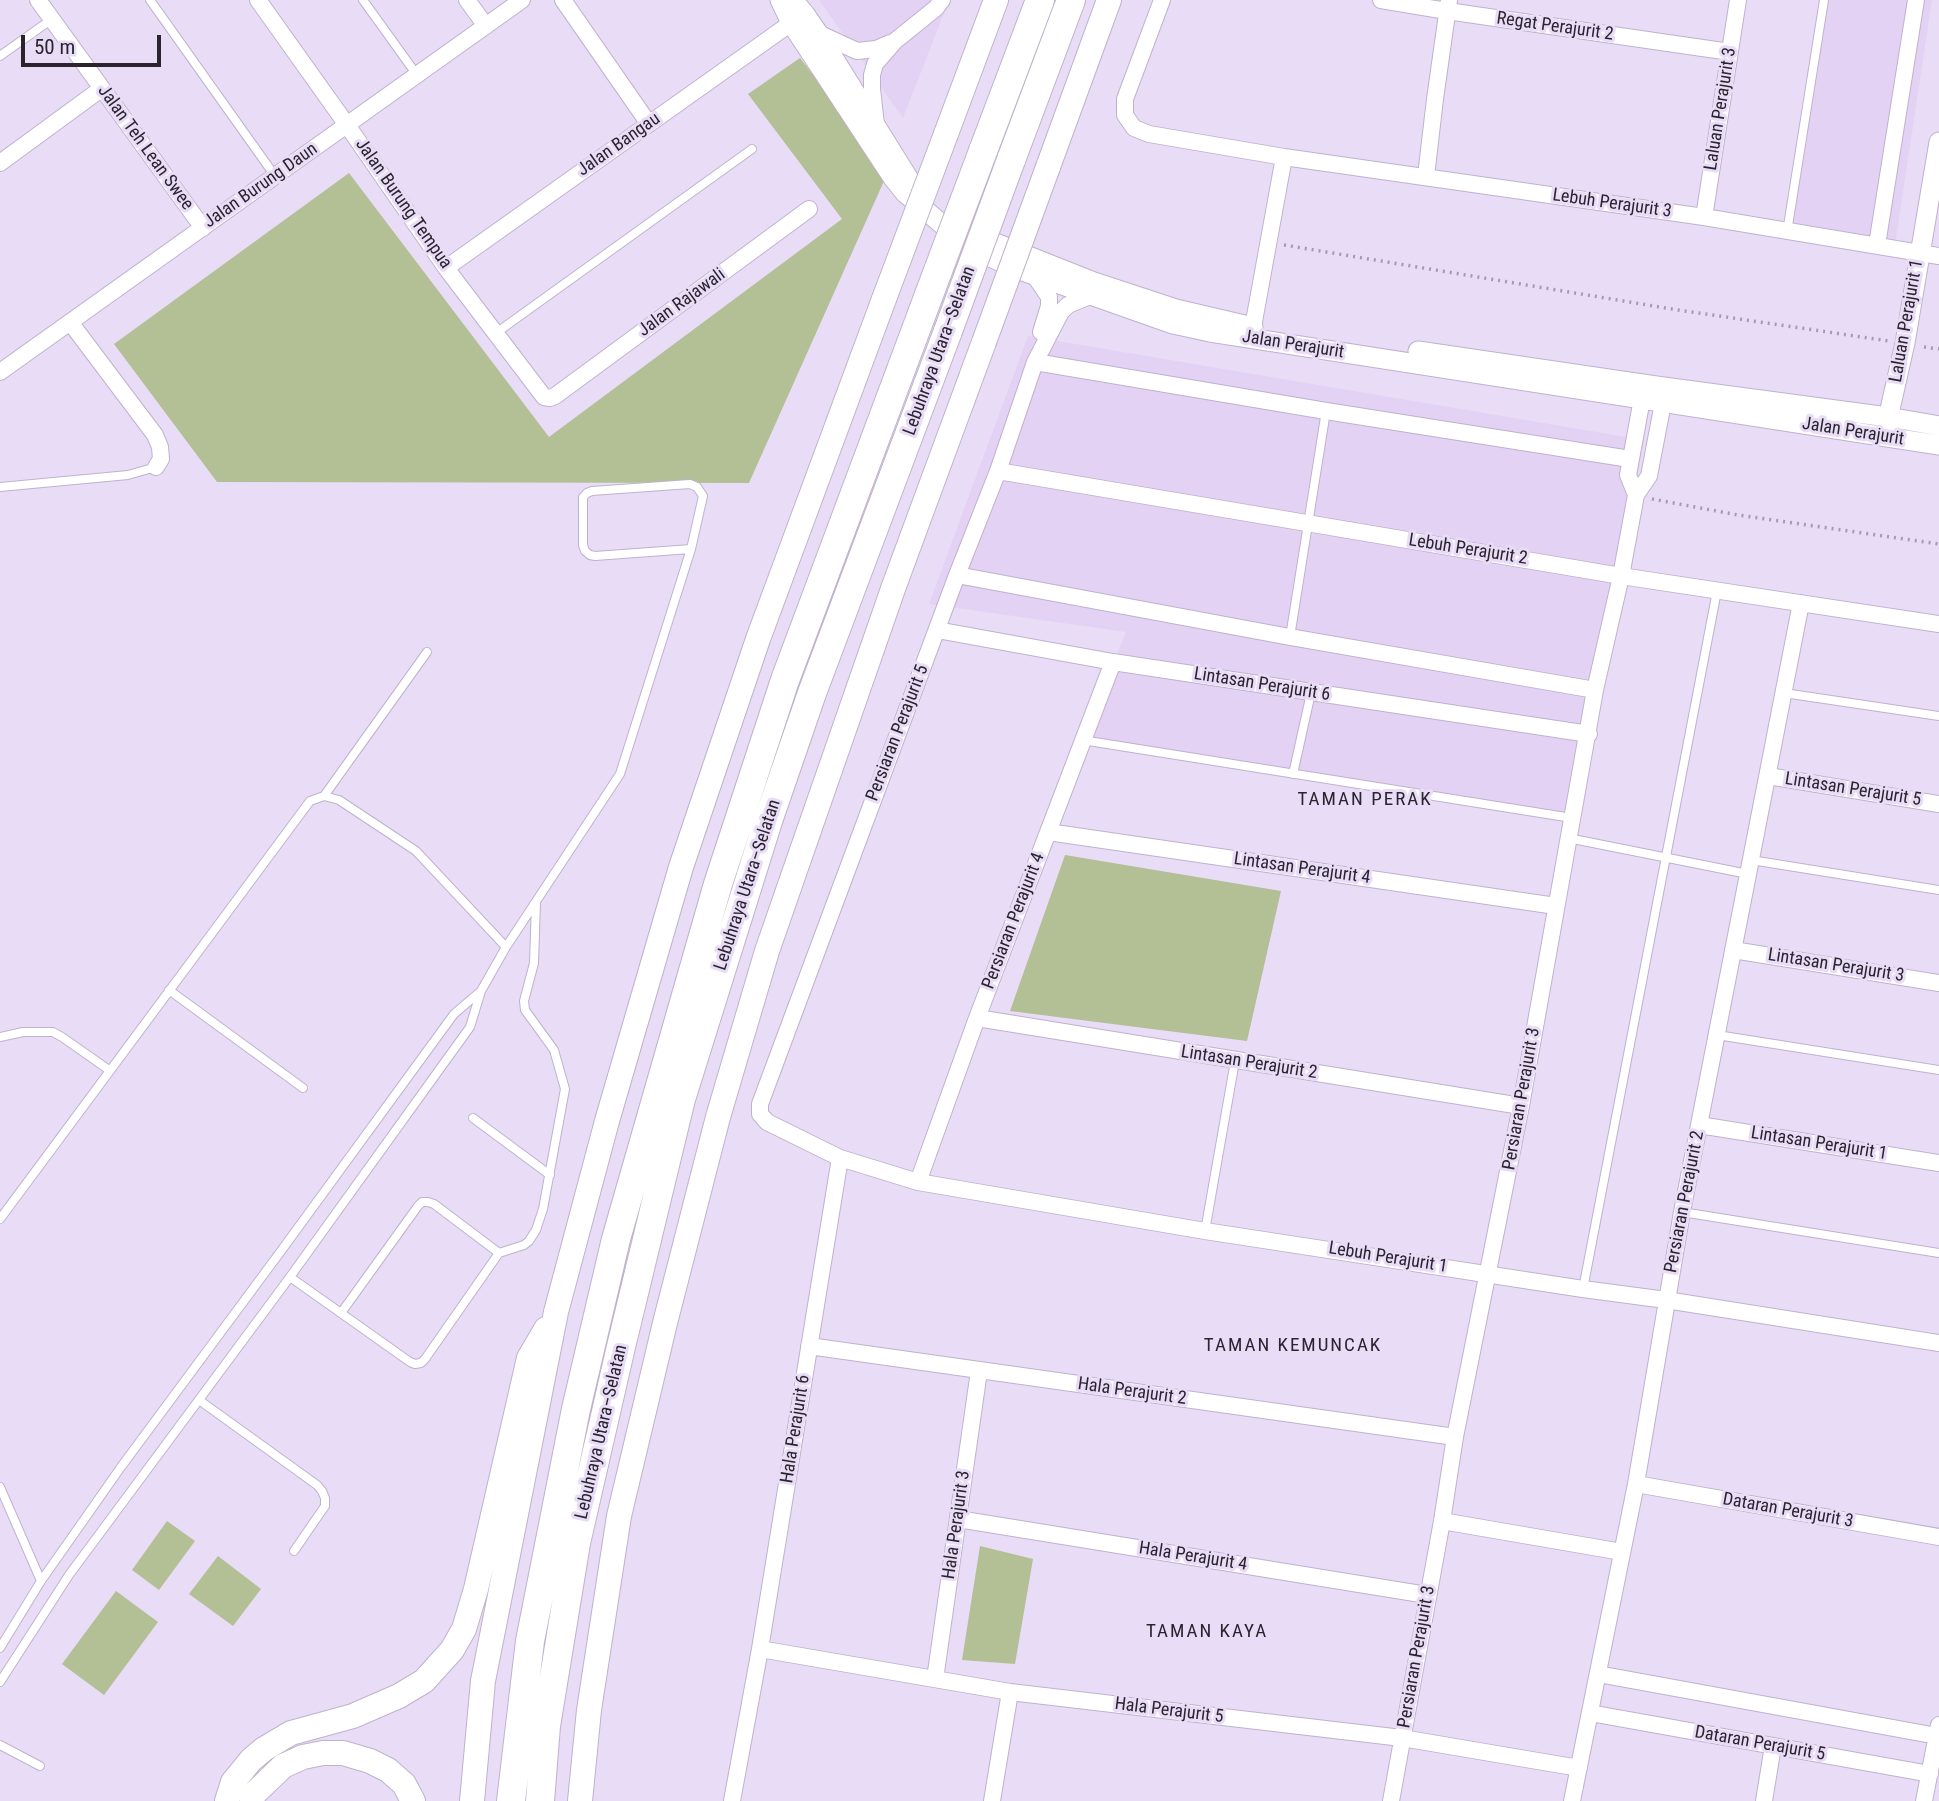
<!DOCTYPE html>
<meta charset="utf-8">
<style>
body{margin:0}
#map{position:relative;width:1939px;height:1801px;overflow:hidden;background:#e9dcf6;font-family:"Roboto Condensed",sans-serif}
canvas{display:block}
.scale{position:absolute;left:21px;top:35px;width:140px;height:32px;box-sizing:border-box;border:4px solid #29242e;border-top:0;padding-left:9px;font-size:21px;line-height:24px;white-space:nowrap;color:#29242e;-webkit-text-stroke:5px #e9dcf6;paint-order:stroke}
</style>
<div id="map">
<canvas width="1939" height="1801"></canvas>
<div class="scale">50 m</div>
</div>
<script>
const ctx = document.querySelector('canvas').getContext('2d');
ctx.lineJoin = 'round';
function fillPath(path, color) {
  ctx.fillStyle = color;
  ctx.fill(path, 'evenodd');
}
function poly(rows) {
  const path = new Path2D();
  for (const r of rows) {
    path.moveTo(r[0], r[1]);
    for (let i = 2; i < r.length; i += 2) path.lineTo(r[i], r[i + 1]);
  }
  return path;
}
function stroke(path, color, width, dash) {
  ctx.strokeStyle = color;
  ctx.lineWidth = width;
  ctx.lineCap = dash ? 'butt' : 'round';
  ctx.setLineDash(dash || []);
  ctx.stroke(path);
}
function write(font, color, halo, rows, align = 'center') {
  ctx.font = font + ' "Roboto Condensed",sans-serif';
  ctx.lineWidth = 6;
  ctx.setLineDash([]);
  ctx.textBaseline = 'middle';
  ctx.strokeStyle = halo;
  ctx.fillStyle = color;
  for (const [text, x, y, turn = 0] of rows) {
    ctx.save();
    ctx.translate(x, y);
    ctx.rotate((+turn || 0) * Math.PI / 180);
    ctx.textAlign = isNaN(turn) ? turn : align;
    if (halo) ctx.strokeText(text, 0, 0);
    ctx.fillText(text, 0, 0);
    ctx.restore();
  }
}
fillPath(poly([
 [819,0,949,0,903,118],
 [1824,0,1932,0,1895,245,1788,232],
 [1028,336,1644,440,1577,818,1082,740,1126,632,929,604]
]), '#e3d2f4');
fillPath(poly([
 [800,58,888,172,749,483,217,482,114,344,349,173,549,437,842,219,748,94],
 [1065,855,1281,891,1247,1041,1010,1011],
 [167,1521,195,1541,159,1590,132,1570],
 [980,1546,1033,1559,1015,1664,962,1660],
 [218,1556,261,1589,233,1626,189,1594],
 [116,1591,158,1622,104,1695,62,1664]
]), '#b3bf95');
const service = poly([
 [150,0,275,176],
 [363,0,417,75],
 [0,56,52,19],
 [1787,232,1824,0],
 [496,333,752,149],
 [0,487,128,475,156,467],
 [1290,637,1326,411],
 [1784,693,1939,716],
 [1082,740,1572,818],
 [1293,774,1311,693],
 [324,796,427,652],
 [1568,838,1748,874],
 [1751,860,1939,890],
 [169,990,303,1088],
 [1717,1035,1939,1070],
 [0,1037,23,1032,53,1032,62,1037,109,1070],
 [473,1118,550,1175],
 [1682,1212,1939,1253],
 [0,1219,310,801,324,796,339,800,416,851,506,947],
 [1205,1231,1235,1061],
 [290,1277,410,1362,415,1364,421,1363,425,1359,499,1253,524,1245,529,1241,536,1230,543,1209,565,1089,554,1050,525,1010,524,1001,534,963,536,902],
 [1583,1289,1717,591],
 [341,1313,418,1206,422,1202,428,1202,434,1204,499,1253],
 [199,1400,317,1485,322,1491,325,1498,325,1506,294,1551],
 [0,1487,41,1581],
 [0,1648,41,1581,121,1467,281,1251,454,1014,481,991],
 [0,1682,69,1575,290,1277,470,1027,481,991,506,947,620,774,691,549,703,496,697,487,690,484,592,491,587,493,583,497,583,545,585,551,590,555,595,556,691,549],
 [0,1745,40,1766]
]);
const minor = poly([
 [38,0,203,228],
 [258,0,347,125,446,268,544,397,550,398,555,396,809,209],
 [467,0,486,26],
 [563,0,649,124],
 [1162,0,1125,99,1125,115,1134,128,1149,134,1284,157,1704,217,1939,256],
 [1381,0,1447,11,1730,52],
 [818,33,857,51,876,49,890,43],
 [876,125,872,89,872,75,875,64,895,41,936,8,942,0],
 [0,163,101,89],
 [1426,176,1435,99,1449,0],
 [1704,217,1738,0],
 [1877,245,1916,0],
 [446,268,801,16],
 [1034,275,1049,297,1049,306,1041,332],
 [70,322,155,435,160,447,161,459,156,467],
 [1253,327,1284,157],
 [1035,362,1326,411,1630,459],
 [0,372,522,0],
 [998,471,1621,576,1939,624],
 [957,575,1290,637,1595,690],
 [937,630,1113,662,1589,734],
 [1768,776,1939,804],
 [1048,832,1556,906],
 [1733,950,1939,983],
 [977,1018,1521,1106],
 [1699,1125,1939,1163],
 [840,1158,918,1182,1205,1231,1583,1289,1666,1300,1939,1343],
 [918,1182,977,1018,1113,662],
 [809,1346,1455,1437],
 [1636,1484,1939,1537],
 [958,1519,1427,1595],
 [1442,1521,1622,1552],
 [760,1649,1010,1692,1402,1738,1579,1768],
 [1598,1674,1937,1736],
 [935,1679,979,1371],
 [1590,1713,1930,1774],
 [732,1801,760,1649,840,1158,767,1122,760,1114,760,1104,957,575,998,471,1035,362,1061,312,1068,305,1090,296],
 [992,1801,1010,1692],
 [1391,1801,1442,1521,1455,1437,1521,1106,1595,690,1621,576,1636,495,1628,475,1642,399,1656,386,1663,403,1649,476,1636,495],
 [1572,1801,1636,1484,1682,1212,1801,603],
 [1764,1801,1773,1746],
 [1924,1801,1939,1725]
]);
const tertiary = poly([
 [780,0,791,23,893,178,905,193,970,248,1017,269,1173,324,1210,332,1939,445],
 [793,0,805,14,818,33,912,184,920,190],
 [973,234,1094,282,1176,309,1253,327],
 [1418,351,1656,386,1888,417,1939,426],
 [1886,427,1905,343,1939,142]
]);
const primary = poly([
 [946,134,996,0],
 [1048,167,1109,0],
 [227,1801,233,1782,251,1760,264,1749,291,1733,353,1716,399,1696,424,1681,452,1650,464,1629,476,1589,529,1358,546,1329],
 [252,1801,254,1794,283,1766,303,1757,323,1753,343,1753,370,1761,388,1770,404,1784,413,1801],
 [472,1801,483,1681,556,1312,607,1121,681,867,758,639,884,299],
 [580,1801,589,1710,619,1516,665,1323,718,1117,767,951,894,586,984,342]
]);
const motorway = poly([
 [983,151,1040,0],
 [1011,160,1071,0],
 [511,1801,530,1641,576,1409,616,1239,718,884,785,680,939,268],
 [540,1801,546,1726,576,1543,620,1351,681,1099,768,821,812,693,948,331]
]);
stroke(service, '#bfb2cc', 10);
stroke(minor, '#bfb2cc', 18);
stroke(tertiary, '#bfb2cc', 21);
stroke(primary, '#bfb2cc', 26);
stroke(motorway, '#bfb2cc', 30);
stroke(poly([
 [1284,245,1678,310,1889,341],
 [1924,347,1939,349],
 [1652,499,1738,515,1939,544]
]), '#a59baf', 3.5, [2, 5]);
stroke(service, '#fff', 8);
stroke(minor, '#fff', 16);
stroke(tertiary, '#fff', 19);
stroke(primary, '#fff', 24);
stroke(motorway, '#fff', 28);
const primaryBridge = poly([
 [884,299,946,134],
 [984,342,1048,167]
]);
const motorwayBridge = poly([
 [939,268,983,151],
 [948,331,1011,160]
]);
stroke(primaryBridge, '#bfb2cc', 26, []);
stroke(motorwayBridge, '#bfb2cc', 30, []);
stroke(primaryBridge, '#fff', 24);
stroke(motorwayBridge, '#fff', 28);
write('18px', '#29242e', '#e9dcf6', [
 ["Regat Perajurit 2",1555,27,8],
 ["Laluan Perajurit 3",1721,109,-81],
 ["Jalan Bangau",619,145,-35],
 ["Jalan Teh Lean Swee",145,148,54],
 ["Jalan Burung Daun",261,186,-35],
 ["Jalan Burung Tempua",403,204,55],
 ["Lebuh Perajurit 3",1612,204,8],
 ["Jalan Rajawali",682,303,-36],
 ["Laluan Perajurit 1",1907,321,-80],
 ["Jalan Perajurit",1293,345,9],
 ["Lebuhraya Utara–Selatan",940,351,-70],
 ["Jalan Perajurit",1853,432,9],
 ["Lebuh Perajurit 2",1468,550,9],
 ["Lintasan Perajurit 6",1262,685,9],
 ["Persiaran Perajurit 5",898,733,-69],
 ["Lintasan Perajurit 5",1853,790,9],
 ["Lintasan Perajurit 4",1302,869,8],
 ["Lebuhraya Utara–Selatan",748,885,-72],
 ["Persiaran Perajurit 4",1014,921,-69],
 ["Lintasan Perajurit 3",1836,966,9],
 ["Lintasan Perajurit 2",1249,1063,9],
 ["Persiaran Perajurit 3",1522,1099,-80],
 ["Lintasan Perajurit 1",1819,1144,9],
 ["Persiaran Perajurit 2",1685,1202,-79],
 ["Lebuh Perajurit 1",1388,1258,9],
 ["Hala Perajurit 2",1132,1392,8],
 ["Hala Perajurit 6",796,1429,-81],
 ["Lebuhraya Utara–Selatan",602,1432,-77],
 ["Dataran Perajurit 3",1788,1511,10],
 ["Hala Perajurit 3",957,1525,-82],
 ["Hala Perajurit 4",1193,1557,9],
 ["Persiaran Perajurit 3",1417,1657,-80],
 ["Hala Perajurit 5",1169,1711,7],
 ["Dataran Perajurit 5",1760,1744,10]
]);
ctx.letterSpacing = '2px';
write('19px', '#29242e', '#e9dcf6', [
 ["TAMAN PERAK",1365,800],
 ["TAMAN KEMUNCAK",1293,1346],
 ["TAMAN KAYA",1207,1632]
]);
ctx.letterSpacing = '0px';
</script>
